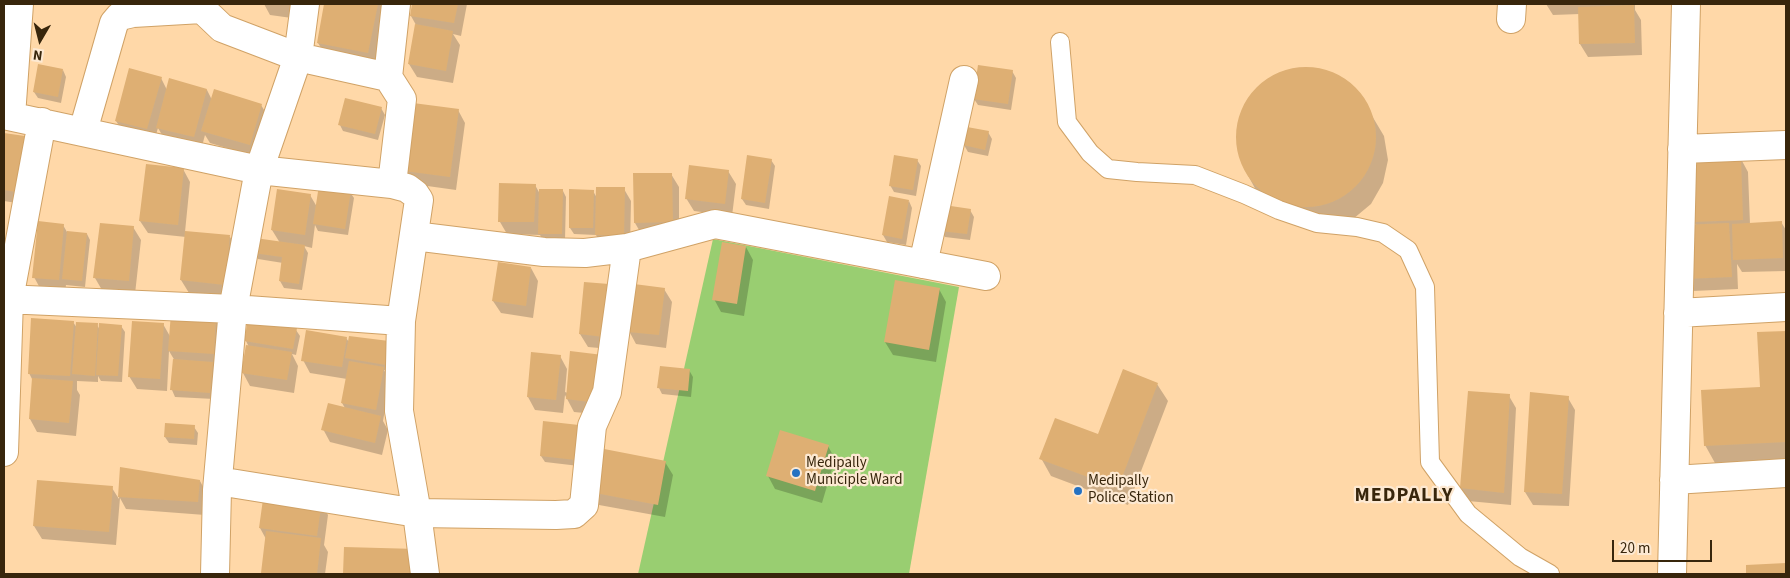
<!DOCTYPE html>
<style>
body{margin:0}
#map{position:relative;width:1790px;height:578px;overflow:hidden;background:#ffd8a8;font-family:"Source Sans 3",sans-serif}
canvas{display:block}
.frame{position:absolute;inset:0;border:5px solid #38260c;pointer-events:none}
.north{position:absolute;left:15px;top:15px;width:50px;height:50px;-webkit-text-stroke:4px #fde9d2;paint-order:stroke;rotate:188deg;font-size:14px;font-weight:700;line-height:20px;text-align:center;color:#38260c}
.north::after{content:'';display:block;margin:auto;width:18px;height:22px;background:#38260c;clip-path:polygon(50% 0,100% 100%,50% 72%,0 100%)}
.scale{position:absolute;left:1612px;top:540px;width:100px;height:22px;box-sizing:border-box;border:2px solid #38260c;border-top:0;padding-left:6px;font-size:15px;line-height:18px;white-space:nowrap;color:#38260c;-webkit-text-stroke:4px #fde9d2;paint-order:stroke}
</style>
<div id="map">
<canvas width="1790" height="578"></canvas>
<div class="frame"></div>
<div class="north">N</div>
<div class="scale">20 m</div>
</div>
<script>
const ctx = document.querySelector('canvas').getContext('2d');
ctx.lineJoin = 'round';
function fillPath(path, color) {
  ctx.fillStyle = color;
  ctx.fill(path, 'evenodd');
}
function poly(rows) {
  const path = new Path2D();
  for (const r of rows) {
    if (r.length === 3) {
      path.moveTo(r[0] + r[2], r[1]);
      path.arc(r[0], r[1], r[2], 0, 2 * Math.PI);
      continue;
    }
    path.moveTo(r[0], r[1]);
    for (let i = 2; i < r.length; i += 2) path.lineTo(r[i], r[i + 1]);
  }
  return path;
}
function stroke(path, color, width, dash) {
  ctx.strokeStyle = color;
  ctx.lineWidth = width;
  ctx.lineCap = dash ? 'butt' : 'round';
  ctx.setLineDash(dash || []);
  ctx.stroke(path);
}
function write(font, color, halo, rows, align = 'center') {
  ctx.font = font + ' "Source Sans 3",sans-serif';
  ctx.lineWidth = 4.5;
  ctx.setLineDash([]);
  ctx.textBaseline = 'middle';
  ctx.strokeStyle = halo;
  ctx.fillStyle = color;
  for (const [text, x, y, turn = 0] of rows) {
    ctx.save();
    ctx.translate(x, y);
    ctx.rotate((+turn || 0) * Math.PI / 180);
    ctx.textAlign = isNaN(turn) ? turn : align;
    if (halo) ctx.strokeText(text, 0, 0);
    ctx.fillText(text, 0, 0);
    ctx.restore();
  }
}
fillPath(poly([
 [713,239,959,287,909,574,638,574]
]), '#99ce71');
fillPath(poly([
 [264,4,301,4,299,19,270,15],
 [325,4,380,4,385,12,375,65,326,56,318,43],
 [413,4,467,4,461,36,453,34,460,45,453,83,417,77,409,64,416,25,411,16],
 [1546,4,1635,4,1635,10,1641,20,1642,55,1588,57,1580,44,1580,14,1553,15],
 [1294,69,1319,69,1341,78,1359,94,1384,136,1388,160,1383,183,1371,204,1353,219,1332,227,1257,192,1245,170,1238,149,1237,127,1244,107,1256,89,1274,76],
 [63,70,66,77,61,103,38,98,34,92],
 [1012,71,1016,78,1011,110,978,105,974,99],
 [161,78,167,90,207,90,212,100,261,105,269,118,257,157,210,143,205,135,201,150,165,140,158,128,154,141,124,133,116,121],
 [381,108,385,115,378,140,343,131,340,125],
 [458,110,465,123,456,190,413,184,405,171],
 [968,128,988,132,992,139,988,156,968,152,964,145],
 [4,134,25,137,32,150,23,204,4,201],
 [1741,159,1748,172,1750,224,1781,222,1786,230,1786,271,1742,272,1737,264,1738,289,1693,291,1686,279,1696,225,1694,222],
 [771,160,775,166,769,209,746,205,742,199],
 [917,160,921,166,916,196,894,192,890,185],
 [183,169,190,182,185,232,230,237,237,249,232,298,189,293,181,280,186,237,148,233,140,221],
 [728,171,736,184,732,216,694,211,686,198],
 [671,174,679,187,679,235,642,235,635,223],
 [535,185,540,194,563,191,566,197,565,240,543,240,540,235,507,234,500,222],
 [624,189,631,201,630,249,603,248,596,235,574,234,570,228,571,190,593,191,597,198],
 [350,192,354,198,348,235,318,231,315,225,312,248,304,246,308,253,302,290,284,288,280,281,283,263,258,259,255,253,280,243,272,230,310,195,317,207],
 [909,201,912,208,906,245,887,242,883,235],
 [970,210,974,217,970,240,945,237,941,230],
 [63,225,67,232,87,234,90,240,85,287,66,285,65,293,41,290,34,277],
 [133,227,141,240,135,294,102,290,95,278],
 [746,247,753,260,744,316,721,312,714,299],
 [531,268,538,281,533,318,501,313,493,301],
 [608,285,610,349,588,347,580,334],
 [664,289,672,302,666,348,636,344,629,331],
 [939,289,946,302,936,362,893,355,885,342],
 [216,317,223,330,221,367,214,366,216,370,214,399,175,397,172,390,174,361,175,361,169,351,167,391,137,389,129,376,163,324,171,338],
 [73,322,77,328,97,325,100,330,121,326,125,332,122,382,101,381,98,376,98,382,77,381,77,390,80,395,76,436,37,432,30,419,33,381,29,373],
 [296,330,300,336,296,355,292,354,298,366,294,393,250,386,243,373,249,347,246,341],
 [1786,332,1786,460,1715,463,1705,445,1761,389,1759,334],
 [346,338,349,342,389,343,389,371,384,370,390,381,383,421,388,430,382,455,330,442,323,429,345,408,342,403,347,379,310,373,303,360],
 [571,352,605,415,574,412,565,395,563,413,535,410,528,397,560,356,567,369,565,392,568,393],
 [689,370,693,377,691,397,662,394,659,388],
 [1157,384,1168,401,1128,505,1051,476,1041,458,1098,436],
 [1531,393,1568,398,1575,410,1569,506,1533,505,1525,492],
 [1509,396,1516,408,1511,505,1468,501,1461,488],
 [194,427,198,433,197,445,169,443,165,437],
 [579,427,579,466,545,462,541,456],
 [828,446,835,459,822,503,775,489,768,476],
 [665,462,673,475,665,517,599,505,592,492],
 [121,469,200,481,207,494,205,515,126,509,120,498,116,545,42,539,34,526,112,488,119,499],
 [321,502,328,515,324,545,328,552,325,574,263,574,266,539,260,528],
 [345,548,424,574,344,574]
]), '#0003');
fillPath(poly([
 [324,4,378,4,368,53,317,43],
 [412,4,458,4,454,23,410,16],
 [1634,5,1635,43,1579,44,1578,7],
 [415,24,453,31,446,71,408,64],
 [38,64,63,69,58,97,33,92],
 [978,65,1013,70,1008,104,973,99],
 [1306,137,70],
 [129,68,162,77,147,129,115,121],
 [169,78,207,89,194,137,156,128],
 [214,89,262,104,250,145,201,131],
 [345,98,382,107,375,134,338,125],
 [413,103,459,109,450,177,404,171],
 [967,127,989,131,985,150,963,145],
 [4,133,25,136,16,192,4,190],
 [1691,153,1741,158,1743,220,1693,222],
 [747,155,772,159,765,203,741,199],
 [894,155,918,159,913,190,889,186],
 [146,164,184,168,178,225,139,221],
 [689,165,729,170,725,204,685,199],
 [633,173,672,173,673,222,634,223],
 [499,183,536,184,534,222,498,222],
 [319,185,351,190,345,229,313,224],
 [596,187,625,187,624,236,595,235],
 [277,189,311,194,305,235,271,230],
 [539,189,563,189,562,234,538,234],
 [569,189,594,190,593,228,569,228],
 [889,196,909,200,902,239,882,235],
 [944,205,971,209,967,234,940,231],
 [38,221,64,224,59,280,32,278],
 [1782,221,1783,258,1733,260,1732,224],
 [100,223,134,226,129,281,93,278],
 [1729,223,1732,277,1684,279,1682,225],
 [67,231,87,233,82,281,62,279],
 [185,231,230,235,225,285,180,280],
 [255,238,305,245,299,284,279,281,282,257,253,253],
 [722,242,746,246,737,304,712,300],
 [498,262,531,267,526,306,492,301],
 [895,280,940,288,929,350,884,342],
 [584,282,609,284,604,337,579,334],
 [634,284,665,288,659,335,628,332],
 [171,313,216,316,214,354,168,351],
 [31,318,74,321,70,376,28,374],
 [248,320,297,328,293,349,244,341],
 [132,321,164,323,160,379,128,377],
 [76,322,98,323,95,376,72,374],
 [99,323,122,325,118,376,96,375],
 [306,330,347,337,342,367,301,361],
 [1786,331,1786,442,1704,446,1701,390,1760,387,1757,332],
 [349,336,389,341,386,365,345,358],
 [246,345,292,352,287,380,241,373],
 [570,351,603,355,598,403,566,399],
 [531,352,561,355,556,400,527,397],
 [173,359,213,362,210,393,170,390],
 [349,361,384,367,376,410,341,403],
 [660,366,690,369,688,391,657,388],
 [1123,369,1158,383,1118,488,1039,459,1055,418,1098,434],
 [32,378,73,381,69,423,29,419],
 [1468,391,1510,394,1504,493,1460,488],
 [1530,392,1569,396,1562,494,1524,492],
 [328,403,381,416,375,443,321,430],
 [543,421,579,425,576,460,540,456],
 [165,423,195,425,194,439,164,437],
 [780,430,829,445,815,491,766,476],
 [599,448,666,461,658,505,590,492],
 [120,467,200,480,198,502,118,497],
 [37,480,113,486,109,532,33,526],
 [264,492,322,500,317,536,259,528],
 [266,531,321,538,317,574,261,573],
 [344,547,417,549,416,574,343,574],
 [1786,563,1786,574,1746,574,1746,565]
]), '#deaf73');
const lane = poly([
 [1060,42,1067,122,1090,153,1108,169,1137,172,1195,175,1244,194,1279,210,1317,223,1357,227,1383,233,1408,250,1425,287,1430,462,1468,514,1520,557,1550,574]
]);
const street = poly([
 [201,4,202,9,222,28,298,57,388,77],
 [1511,19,1512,4],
 [4,115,259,170,392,184,407,188,415,194,419,200,401,321,399,411,417,513,425,574],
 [11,116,19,4],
 [83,131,114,23,120,16,133,13,202,9],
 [1682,149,1786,145],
 [392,184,402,99,388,77,396,4],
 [414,236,544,252,585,253,627,248,715,224,986,276],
 [923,264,964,80],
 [4,299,233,309,401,321],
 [1678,313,1786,307],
 [4,452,9,299,42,122],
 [1674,480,1786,473],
 [218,481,417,513,556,515,574,514,584,505,592,426,607,392,627,248],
 [215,574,217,490,233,309,259,170,298,57,305,4],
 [1672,574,1686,4]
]);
stroke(lane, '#d0a266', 20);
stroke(street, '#d0a266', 30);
stroke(lane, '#fff', 18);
stroke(street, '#fff', 28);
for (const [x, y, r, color] of [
 [796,473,5,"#2572c2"],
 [1078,491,5,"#2572c2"]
]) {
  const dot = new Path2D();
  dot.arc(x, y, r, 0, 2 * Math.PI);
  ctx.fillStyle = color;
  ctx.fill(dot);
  stroke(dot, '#fde9d2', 2);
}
write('15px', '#38260c', '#fde9d2', [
 ["Medipally",806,464],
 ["Municiple Ward",806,481],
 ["Medipally",1088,482],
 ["Police Station",1088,499]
], 'left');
ctx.letterSpacing = '1px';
write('bold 20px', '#38260c', '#fde9d2', [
 ["MEDPALLY",1404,497]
]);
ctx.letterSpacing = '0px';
</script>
